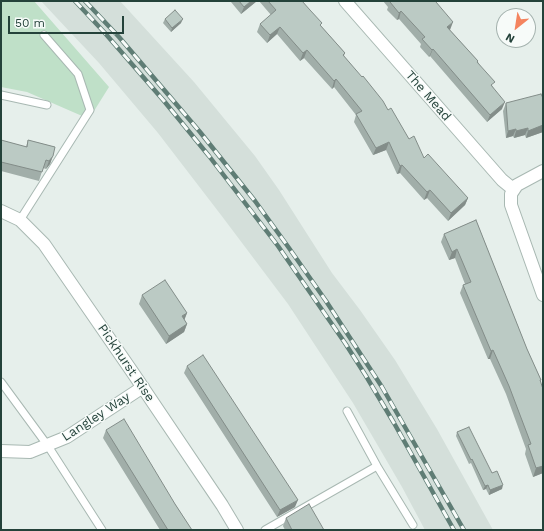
<!DOCTYPE html>
<style>
body{margin:0}
#map{position:relative;width:544px;height:531px;overflow:hidden;background:#e6efeb;font-family:"Work Sans",sans-serif}
canvas{display:block}
.frame{position:absolute;inset:0;border:2px solid #24423a;pointer-events:none}
.north{position:absolute;left:496px;top:8px;width:40px;height:40px;box-sizing:border-box;background:#f7fbf9;border:1px solid #a3b1ad;border-radius:50%;rotate:210deg;font-size:11px;font-weight:700;line-height:16px;text-align:center;color:#24423a}
.north::after{content:'';display:block;margin:auto;width:14px;height:18px;background:#f4845f;clip-path:polygon(50% 0,100% 100%,50% 72%,0 100%)}
.scale{position:absolute;left:8px;top:16px;width:116px;height:18px;box-sizing:border-box;border:2px solid #24423a;border-top:0;padding-left:5px;font-size:12px;line-height:14px;white-space:nowrap;color:#24423a;-webkit-text-stroke:3px #f7fbf9;paint-order:stroke}
</style>
<div id="map">
<canvas width="544" height="531"></canvas>
<div class="frame"></div>
<div class="north">N</div>
<div class="scale">50 m</div>
</div>
<script>
const ctx = document.querySelector('canvas').getContext('2d');
ctx.lineJoin = 'round';
function fillPath(path, color) {
  ctx.fillStyle = color;
  ctx.fill(path, 'evenodd');
}
function poly(rows) {
  const path = new Path2D();
  for (const r of rows) {
    path.moveTo(r[0], r[1]);
    for (let i = 2; i < r.length; i += 2) path.lineTo(r[i], r[i + 1]);
  }
  return path;
}
function stroke(path, color, width, dash) {
  ctx.strokeStyle = color;
  ctx.lineWidth = width;
  ctx.lineCap = dash ? 'butt' : 'round';
  ctx.setLineDash(dash || []);
  ctx.stroke(path);
}
function write(font, color, halo, rows, align = 'center') {
  ctx.font = font + ' "Work Sans",sans-serif';
  ctx.lineWidth = 3;
  ctx.setLineDash([]);
  ctx.textBaseline = 'middle';
  ctx.strokeStyle = halo;
  ctx.fillStyle = color;
  for (const [text, x, y, turn = 0] of rows) {
    ctx.save();
    ctx.translate(x, y);
    ctx.rotate((+turn || 0) * Math.PI / 180);
    ctx.textAlign = isNaN(turn) ? turn : align;
    if (halo) ctx.strokeText(text, 0, 0);
    ctx.fillText(text, 0, 0);
    ctx.restore();
  }
}
fillPath(poly([
 [41,1,120,1,194,82,255,156,279,190,332,273,360,310,395,360,437,429,493,530,425,530,402,487,353,403,288,304,221,215,158,133,99,63]
]), '#d4dfda');
fillPath(poly([
 [1,1,34,1,109,87,89,119,27,92,1,87]
]), '#bfe0c8');
const lane = poly([
 [1,95,47,105],
 [20,220,90,110,78,74,44,35],
 [1,382,48,446,102,530],
 [347,411,377,466,413,525],
 [265,530,377,466]
]);
const street = poly([
 [345,1,502,180,513,189],
 [543,171,517,185,511,194,511,205,543,295],
 [1,211,20,220,44,244,133,373,222,505,237,530],
 [1,451,30,452,67,437,143,387]
]);
stroke(lane, '#a8b8b2', 9);
stroke(street, '#a8b8b2', 14);
stroke(lane, '#fff', 7);
stroke(street, '#fff', 12);
const rail = poly([
 [75,1,104,32,164,101,209,156,278,246,345,343,366,376,394,423,454,530],
 [85,1,119,37,200,132,255,201,289,248,326,301,382,387,464,530]
]);
stroke(rail, '#5f7d75', 4.5);
stroke(rail, '#f7fbf9', 3, [9]);
fillPath(poly([
 [231,1,257,1,241,14,231,2],
 [259,1,302,1,321,26,345,53,344,56,388,110,409,139,424,158,468,198,465,205,448,221,427,198,424,200,400,173,397,174,386,150,373,155,354,122,356,115,334,87,332,89,304,58,300,61,277,34,267,43,257,32,260,24,271,15],
 [383,1,437,1,437,3,450,30,478,61,478,62,493,87,502,109,487,122,430,56,429,57,420,47,421,44,399,19,397,20,387,10,388,7],
 [165,19,181,23,171,32,163,23],
 [543,98,543,132,526,138,525,135,514,138,513,136,506,138,503,111,506,103],
 [1,140,26,147,28,140,55,147,50,164,46,169,43,168,39,181,1,171],
 [476,220,527,349,541,380,540,382,543,389,543,473,533,477,525,454,526,449,506,394,490,359,488,359,460,293,463,285,465,284,455,258,449,260,441,242,444,234],
 [142,295,187,313,184,319,187,324,184,332,166,344,139,304],
 [187,366,295,507,277,517,184,373],
 [106,430,175,504,192,530,160,530,103,438],
 [457,432,492,473,502,489,489,495,486,489,483,490,471,463,469,464,456,436],
 [286,518,324,530,285,530,283,526]
]), '#a1aea9');
fillPath(poly([
 [251,1,257,1,241,14,244,7],
 [401,11,399,19,397,20,399,13],
 [183,19,181,23,171,32,172,28],
 [453,22,450,30,444,35,447,27],
 [280,27,277,34,267,43,270,35],
 [433,49,430,56,429,57,432,50],
 [307,50,304,58,300,61,303,53],
 [336,79,334,87,332,89,334,81],
 [505,102,502,109,487,122,490,115],
 [543,125,543,132,526,138,528,131],
 [528,128,525,135,514,138,516,131],
 [516,129,513,136,506,138,508,131],
 [389,142,386,150,373,155,376,148],
 [53,156,50,164,46,169,49,161],
 [402,165,400,173,397,174,400,166],
 [430,190,427,198,424,200,427,192],
 [468,198,465,205,448,221,451,213],
 [457,249,455,258,449,260,452,252],
 [187,313,184,321,182,316],
 [187,324,184,332,166,344,169,336],
 [493,350,490,359,488,359,491,351],
 [543,466,543,473,533,477,536,468],
 [488,485,486,489,483,490,485,486],
 [503,485,502,489,489,495,490,490],
 [298,500,295,507,277,517,280,510]
]), '#838d89');
const building = poly([
 [239,1,251,1,244,7,239,1],
 [268,1,302,1,310,10,322,23,320,25,345,53,343,55,362,77,363,76,383,101,388,110,391,108,409,139,414,136,424,158,428,154,468,198,451,213,430,190,427,192,402,165,400,166,389,142,376,148,356,114,362,111,336,79,334,81,307,50,303,53,280,27,270,35,260,24,276,10,268,1],
 [392,1,437,1,436,2,453,22,447,27,478,61,477,62,495,82,491,85,505,102,490,115,433,49,432,50,422,39,425,37,401,11,399,13,390,2,392,1],
 [175,10,183,19,172,28,165,19,175,10],
 [541,94,543,98,543,125,528,131,528,128,516,131,516,129,508,131,506,103,541,94],
 [1,140,27,147,28,140,55,147,53,156,49,161,46,160,42,172,1,162,1,140],
 [476,220,527,349,541,380,540,380,543,389,543,466,536,468,528,445,531,444,509,386,493,350,491,351,463,285,471,282,457,249,452,252,444,234,476,220],
 [165,280,187,313,182,316,187,324,169,336,142,295,165,280],
 [203,355,298,500,280,510,187,366,203,355],
 [124,419,175,504,192,530,168,530,106,430,124,419],
 [469,427,492,473,497,471,503,485,490,490,488,485,485,486,472,459,471,460,457,432,469,427],
 [309,504,324,530,292,530,286,518,309,504]
]);
fillPath(building, '#bbcac4');
stroke(building, '#838d89', 1);
write('13px', '#24423a', '#f7fbf9', [
 ["The Mead",428,96,49],
 ["Pickhurst Rise",126,363,56],
 ["Langley Way",96,417,-33]
]);
</script>
